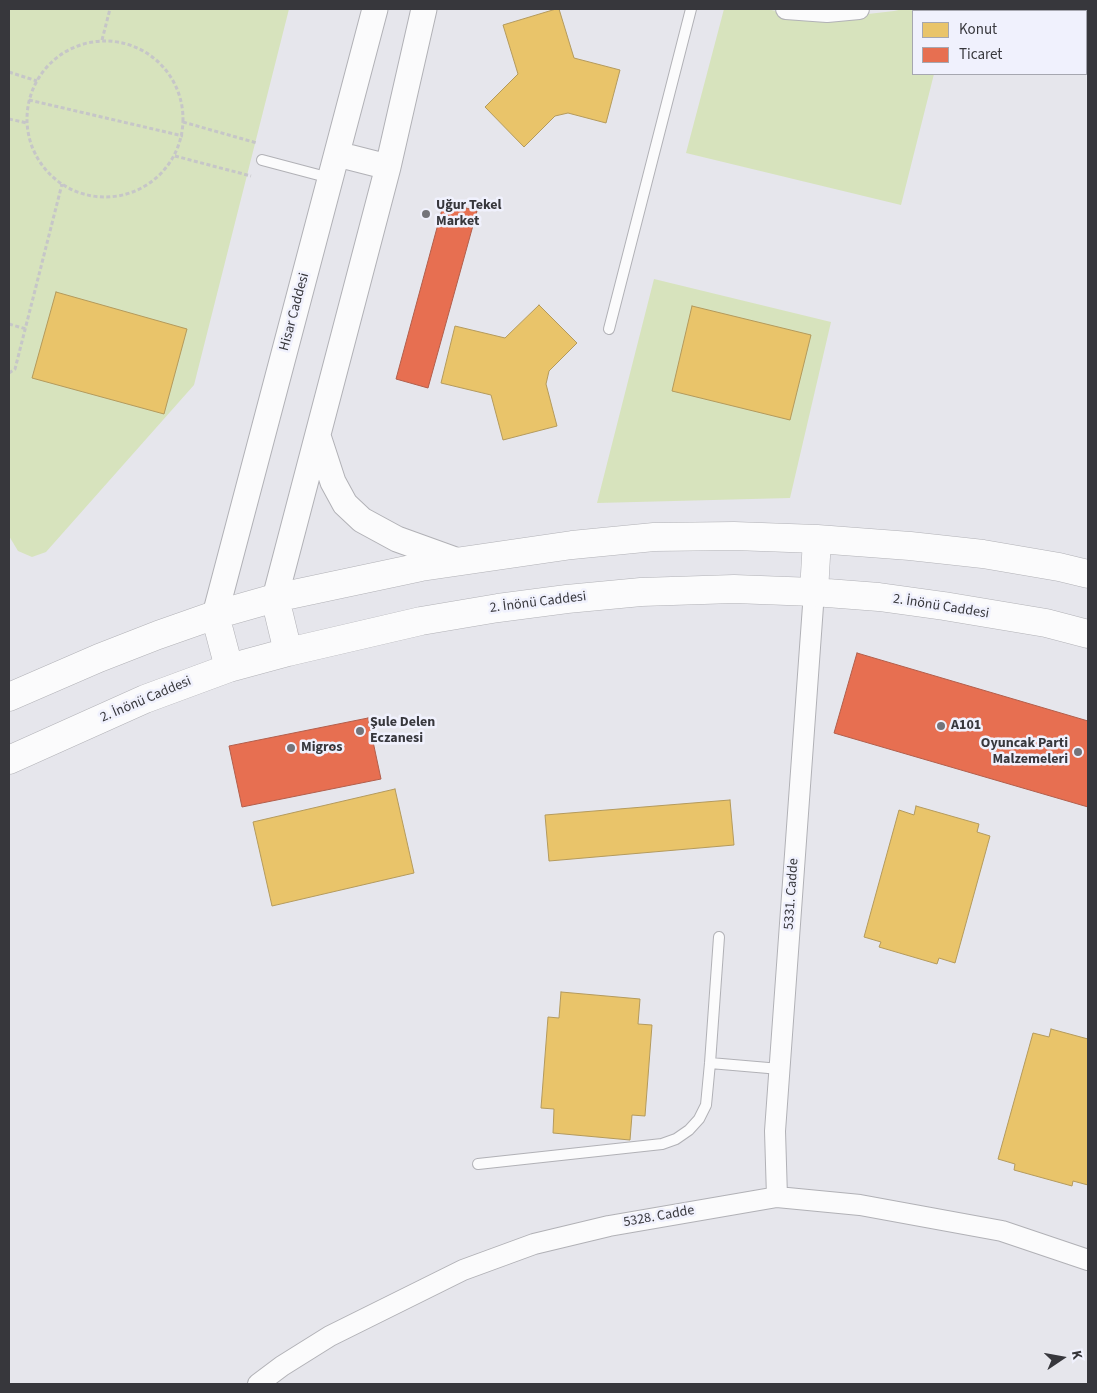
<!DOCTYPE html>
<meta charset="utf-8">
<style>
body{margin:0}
#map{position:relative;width:1097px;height:1393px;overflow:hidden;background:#e6e6ec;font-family:"Source Sans 3",sans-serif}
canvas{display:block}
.frame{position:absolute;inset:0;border:10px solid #37373c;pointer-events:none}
.legend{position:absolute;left:912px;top:10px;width:175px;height:65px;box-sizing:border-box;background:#f0f1fd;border:1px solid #a6a7b0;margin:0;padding:6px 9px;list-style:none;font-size:15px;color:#37373c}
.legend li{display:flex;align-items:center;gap:10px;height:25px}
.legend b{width:25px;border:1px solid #a6a7b0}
.north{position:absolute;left:1037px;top:1333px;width:50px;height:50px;-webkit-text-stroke:4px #f0f1fd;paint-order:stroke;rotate:78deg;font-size:14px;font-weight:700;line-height:20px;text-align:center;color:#37373c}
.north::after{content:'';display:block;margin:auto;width:18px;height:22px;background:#37373c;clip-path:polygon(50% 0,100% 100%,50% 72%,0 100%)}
</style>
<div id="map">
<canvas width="1097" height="1393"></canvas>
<div class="frame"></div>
<ul class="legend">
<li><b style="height:14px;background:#e9c46a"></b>Konut</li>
<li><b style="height:14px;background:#e76f51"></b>Ticaret</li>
</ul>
<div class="north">K</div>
</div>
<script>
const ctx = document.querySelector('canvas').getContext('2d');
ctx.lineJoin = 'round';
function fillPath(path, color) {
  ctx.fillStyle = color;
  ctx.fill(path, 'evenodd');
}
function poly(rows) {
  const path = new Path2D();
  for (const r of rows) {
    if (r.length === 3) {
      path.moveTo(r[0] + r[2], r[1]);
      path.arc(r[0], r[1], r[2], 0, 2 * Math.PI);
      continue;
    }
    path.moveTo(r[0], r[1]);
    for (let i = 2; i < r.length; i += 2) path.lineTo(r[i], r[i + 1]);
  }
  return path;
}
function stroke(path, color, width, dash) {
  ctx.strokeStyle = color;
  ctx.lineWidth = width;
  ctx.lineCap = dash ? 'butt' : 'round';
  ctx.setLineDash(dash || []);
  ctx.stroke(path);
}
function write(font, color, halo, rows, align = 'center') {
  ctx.font = font + ' "Source Sans 3",sans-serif';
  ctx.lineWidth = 5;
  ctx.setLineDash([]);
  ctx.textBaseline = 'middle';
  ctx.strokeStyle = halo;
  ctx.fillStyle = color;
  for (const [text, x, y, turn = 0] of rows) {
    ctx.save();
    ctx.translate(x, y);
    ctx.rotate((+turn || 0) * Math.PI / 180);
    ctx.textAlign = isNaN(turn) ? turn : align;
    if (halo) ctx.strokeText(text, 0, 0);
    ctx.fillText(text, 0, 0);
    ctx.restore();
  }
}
fillPath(poly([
 [9,9,289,9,194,385,46,552,32,557,18,551,9,536],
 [724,9,766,9,791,14,842,17,894,11,903,9,951,9,950,11,913,11,913,74,934,74,901,205,686,153],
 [654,279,831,322,790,498,597,503]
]), '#d7e3bd');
const homes = poly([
 [556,9,559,9,574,58,620,70,606,123,568,113,555,116,524,147,485,107,518,74,503,25,556,9],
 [56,292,187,329,164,414,32,378,56,292],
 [539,305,577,343,549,371,546,384,557,426,503,440,491,395,441,383,455,326,505,338,539,305],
 [692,306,811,335,790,420,672,391,692,306],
 [395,789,414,873,272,906,253,822,395,789],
 [730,800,734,845,549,861,545,815,730,800],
 [916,806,979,824,977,832,990,836,955,963,939,958,937,964,879,947,881,942,864,937,899,810,914,815,916,806],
 [561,992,640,999,638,1024,652,1025,645,1116,632,1115,630,1140,553,1133,554,1109,541,1108,548,1017,559,1018,561,992],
 [1051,1029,1088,1039,1088,1185,1073,1181,1072,1186,1014,1170,1015,1164,998,1159,1033,1033,1049,1037,1051,1029]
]);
fillPath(homes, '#e9c46a');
stroke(homes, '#b49a5c', 1);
const shops = poly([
 [444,202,477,211,428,388,396,379,444,202],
 [857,653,1088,721,1088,807,834,733,857,653],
 [368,718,381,779,242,807,229,746,368,718]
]);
fillPath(shops, '#e76f51');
stroke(shops, '#b25e4b', 1);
const service = poly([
 [262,160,330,178],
 [609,329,691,9],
 [710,1063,780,1069],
 [478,1164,662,1144,676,1139,689,1130,699,1119,706,1105,710,1063,719,937]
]);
const minor = poly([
 [786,9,827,12,859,9],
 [777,1197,775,1131,814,592],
 [258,1384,282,1366,330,1336,463,1270,534,1244,609,1226,777,1197,860,1205,1002,1231,1088,1260]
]);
const tertiary = poly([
 [337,154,388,167],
 [318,436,333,482,345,504,362,520,397,539,458,561],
 [275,598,388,167,424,9],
 [215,615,375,9]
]);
const secondary = poly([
 [814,592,817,539],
 [275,598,288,652],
 [215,615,229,668],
 [9,697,99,658,158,635,215,615,275,598,421,567,572,545,654,537,734,536,817,539,910,546,983,554,1059,567,1088,574],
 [9,760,145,699,229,668,288,652,421,621,498,608,567,599,641,592,734,589,814,592,879,597,944,606,1046,623,1088,634]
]);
stroke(service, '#b1b1b6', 12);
stroke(minor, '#b1b1b6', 22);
stroke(tertiary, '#b1b1b6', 27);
stroke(secondary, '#b1b1b6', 29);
stroke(poly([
 [102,40,110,9],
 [105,119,78],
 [9,72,37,81],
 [29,100,183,136],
 [9,119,27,123],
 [183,122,257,143],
 [175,156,251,176],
 [9,324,26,329],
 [9,373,15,369,62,184]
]), '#c6c6c8', 3, [4, 2.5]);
stroke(service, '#fbfbfc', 10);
stroke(minor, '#fbfbfc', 20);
stroke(tertiary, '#fbfbfc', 25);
stroke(secondary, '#fbfbfc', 28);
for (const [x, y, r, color] of [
 [426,214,5,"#74747a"],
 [941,726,5,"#74747a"],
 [360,731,5,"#74747a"],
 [291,748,5,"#74747a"],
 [1078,752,5,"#74747a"]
]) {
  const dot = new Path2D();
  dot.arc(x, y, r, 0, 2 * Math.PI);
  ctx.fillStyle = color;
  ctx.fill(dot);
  stroke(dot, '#f0f1fd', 2);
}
write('bold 14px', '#37373c', '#f0f1fd', [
 ["Uğur Tekel",436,206],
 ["Market",436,222],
 ["Şule Delen",370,723],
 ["Eczanesi",370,739],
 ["A101",951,726],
 ["Oyuncak Parti",1068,744,"right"],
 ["Malzemeleri",1068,760,"right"],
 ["Migros",301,748]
], 'left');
write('14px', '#37373c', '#f0f1fd', [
 ["Hisar Caddesi",295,312,-75],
 ["2. İnönü Caddesi",538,603,-7],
 ["2. İnönü Caddesi",941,607,9],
 ["2. İnönü Caddesi",146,700,-23],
 ["5331. Cadde",792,894,-86],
 ["5328. Cadde",659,1217,-10]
]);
</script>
